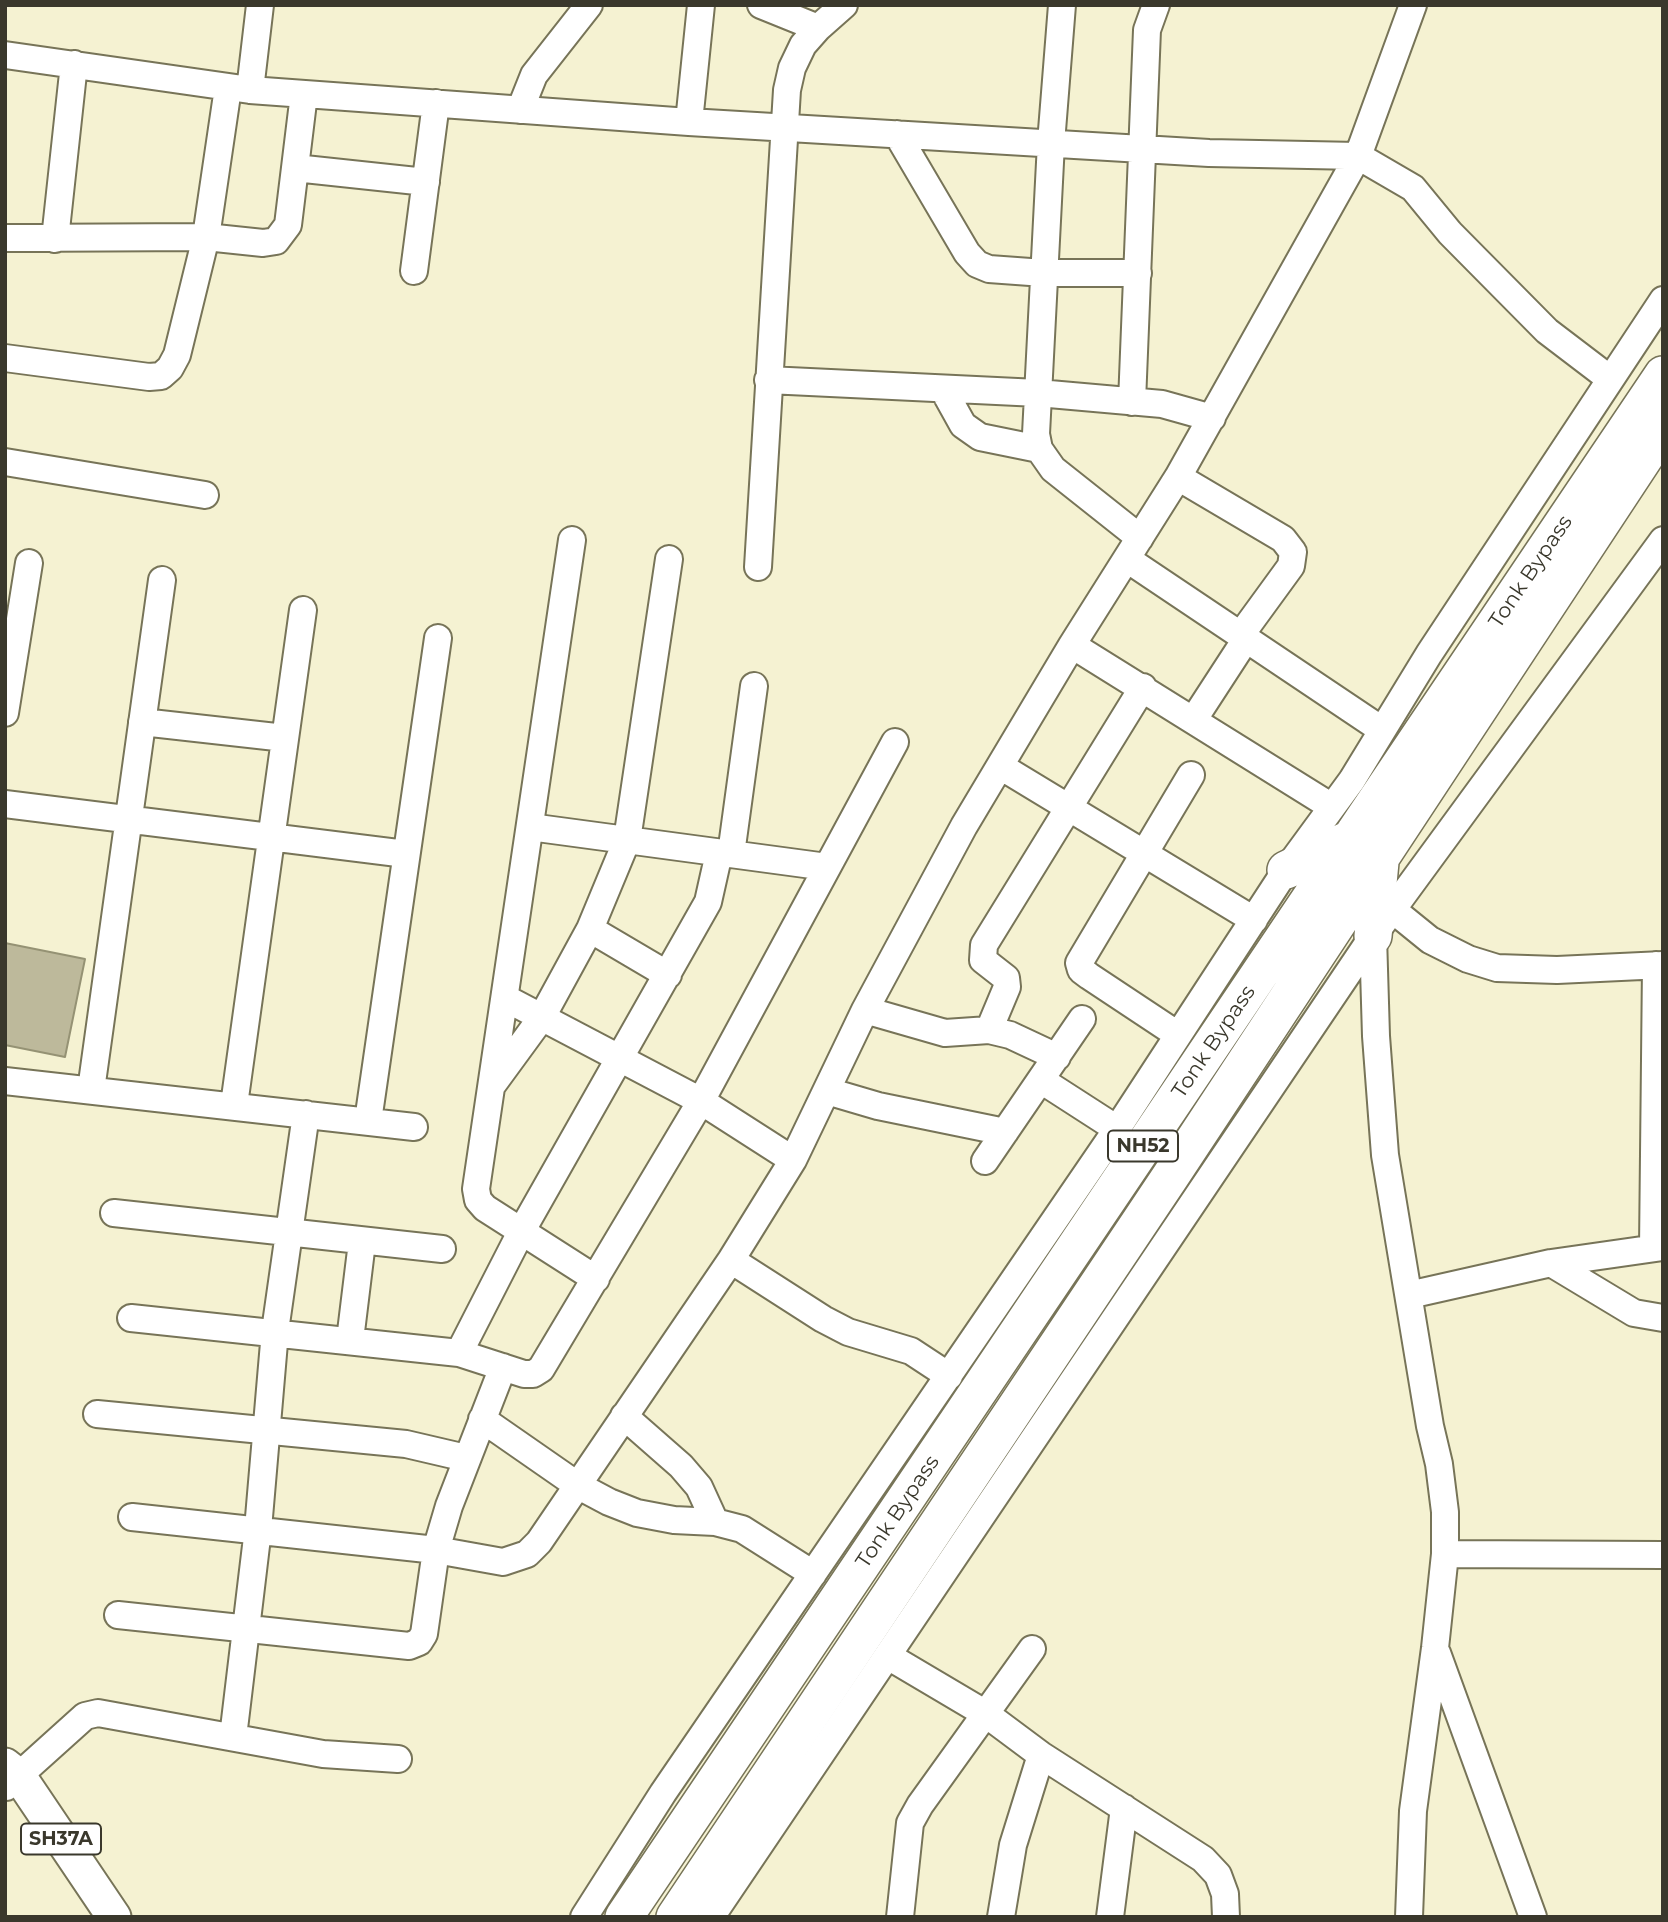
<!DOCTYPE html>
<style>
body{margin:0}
#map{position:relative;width:1668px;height:1922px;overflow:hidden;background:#f5f2d2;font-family:Montserrat,sans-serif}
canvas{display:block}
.frame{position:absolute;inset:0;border:7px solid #3a382c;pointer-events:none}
</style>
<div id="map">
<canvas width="1668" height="1922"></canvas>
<div class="frame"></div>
</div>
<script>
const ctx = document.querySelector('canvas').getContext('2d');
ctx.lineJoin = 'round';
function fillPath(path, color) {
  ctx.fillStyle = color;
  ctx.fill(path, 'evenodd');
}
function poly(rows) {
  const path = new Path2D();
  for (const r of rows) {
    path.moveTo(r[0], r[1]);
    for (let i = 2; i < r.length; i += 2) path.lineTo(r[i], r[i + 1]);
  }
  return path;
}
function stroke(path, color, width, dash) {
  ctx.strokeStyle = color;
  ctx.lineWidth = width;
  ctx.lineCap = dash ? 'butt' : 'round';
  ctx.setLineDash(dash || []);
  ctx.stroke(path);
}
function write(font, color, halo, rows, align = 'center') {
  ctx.font = font + ' Montserrat,sans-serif';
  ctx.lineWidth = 7;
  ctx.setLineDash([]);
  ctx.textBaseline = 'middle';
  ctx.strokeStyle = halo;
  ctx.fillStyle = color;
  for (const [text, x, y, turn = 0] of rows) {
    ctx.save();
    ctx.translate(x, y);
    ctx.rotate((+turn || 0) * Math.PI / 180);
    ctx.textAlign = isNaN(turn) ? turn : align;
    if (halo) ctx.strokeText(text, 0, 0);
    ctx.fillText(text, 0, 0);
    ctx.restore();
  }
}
const building = poly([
 [5,943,85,959,65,1057,5,1045,5,943]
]);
fillPath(building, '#bdb99b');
stroke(building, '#959274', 2);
const minor = poly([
 [761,5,818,28],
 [1062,5,1051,143,1036,434,1039,449,1053,469,1140,538],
 [5,55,250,90,689,122,1209,153,1358,156,1413,188,1450,233,1547,331,1610,379],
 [250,90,260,5],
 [520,110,534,75,589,5],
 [689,122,701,5],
 [897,134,967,253,977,264,989,269,1044,273,1138,273],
 [295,168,426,182],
 [5,238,206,237,263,243,276,241,288,225,304,94],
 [55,239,74,64],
 [414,271,436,103],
 [5,358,149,377,161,376,170,368,177,355,206,237,228,88],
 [768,380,1038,393,1162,404,1212,418],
 [943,389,963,425,980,437,1039,449],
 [1132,402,1147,30,1156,5],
 [5,462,205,495],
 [1178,477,1283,539,1293,552,1291,566,1240,636],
 [572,540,476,1189,478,1200,485,1208,596,1279],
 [1127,559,1382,730],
 [758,567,787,90,792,68,803,45,818,28,844,5],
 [1072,645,1332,807],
 [5,713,29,563],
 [1194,719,1246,639],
 [142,722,285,738],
 [1000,766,1254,920],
 [5,804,406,854],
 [530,827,827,867],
 [731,854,754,686],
 [1393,910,1430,940,1468,959,1497,968,1557,970,1663,965],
 [590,929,668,975],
 [1373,936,1376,1036,1385,1155,1430,1426,1439,1464,1445,1512,1445,1554,1435,1648,1413,1811,1409,1917],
 [505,998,701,1101,793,1160],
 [865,1010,945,1033,989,1030,1010,1035,1057,1057],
 [989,1030,1007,987,1006,978,983,960,984,945,1143,687],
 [1178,1035,1089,976,1081,970,1079,963,1191,775],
 [1041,1080,1117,1129],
 [5,1081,414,1127],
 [493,1084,542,1017,590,929,627,840,669,559],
 [91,1090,162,580],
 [827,1091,878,1106,1005,1132],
 [234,1105,303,610],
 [368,1121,438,638],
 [985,1161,1082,1019],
 [114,1213,442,1249],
 [1653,1248,1656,965],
 [731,1260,823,1319,848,1332,911,1351,949,1376],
 [1551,1263,1634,1313,1663,1318],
 [1409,1295,1551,1263,1663,1247],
 [131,1318,459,1353,524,1374,533,1374,541,1369,701,1101,895,742],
 [350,1340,362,1242],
 [459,1353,521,1232,708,902,719,853],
 [97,1414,406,1444,466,1458],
 [624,1416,681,1466,699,1487,715,1522],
 [482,1419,577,1485,609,1502,637,1513,674,1520,715,1522,742,1529,813,1574],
 [132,1517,436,1550,503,1562,527,1554,539,1542,731,1260,793,1160,865,1010,964,826,1072,645,1178,477,1358,156,1413,5],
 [1445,1554,1663,1555],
 [118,1615,409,1646,419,1642,424,1634,436,1550,449,1506,503,1367],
 [1437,1653,1533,1917],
 [888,1656,986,1714,1041,1755,1203,1859,1218,1875,1225,1894,1226,1917],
 [233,1737,258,1529,275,1331,306,1114],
 [6,1787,85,1716,98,1713,323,1754,398,1759],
 [584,1917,663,1793,1117,1129,1286,870,1352,780,1429,654,1663,300],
 [711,1917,1373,936,1663,540],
 [900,1917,910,1823,920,1805,1032,1649],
 [1001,1917,1013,1845,1041,1755],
 [1110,1917,1124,1808]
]);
const major = poly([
 [5,1765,19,1776,114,1917]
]);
const highway = poly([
 [1286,870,1348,840],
 [1373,936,1380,862],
 [624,1917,1663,375],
 [675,1917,1170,1177,1663,429]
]);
stroke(minor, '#777458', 30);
stroke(major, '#777458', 37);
stroke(highway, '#777458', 40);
stroke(minor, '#fff', 26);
stroke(major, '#fff', 33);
stroke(highway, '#fff', 37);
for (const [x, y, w] of [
 [1143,1146,70],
 [61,1839,80]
]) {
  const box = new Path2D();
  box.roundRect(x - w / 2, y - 15.5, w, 31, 5);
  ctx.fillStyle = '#fff';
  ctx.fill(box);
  stroke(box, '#3a382c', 2);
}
write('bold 19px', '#3a382c', null, [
 ["NH52",1143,1146],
 ["SH37A",61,1839]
]);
write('21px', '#3a382c', '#fff', [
 ["Tonk Bypass",1531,572,-56],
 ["Tonk Bypass",1214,1042,-56],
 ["Tonk Bypass",898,1512,-56]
]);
</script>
